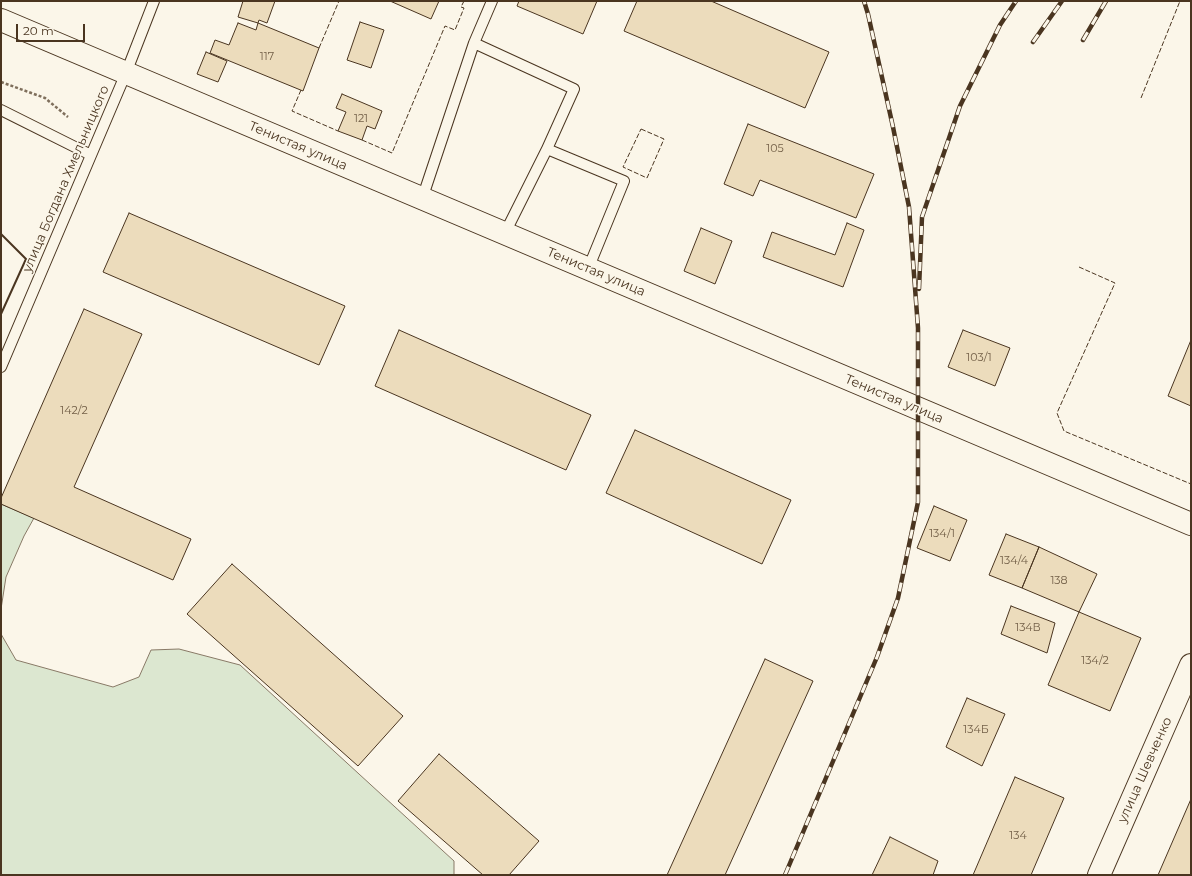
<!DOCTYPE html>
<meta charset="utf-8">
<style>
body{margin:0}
#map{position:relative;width:1192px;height:876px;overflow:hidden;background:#fbf6e9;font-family:Montserrat,sans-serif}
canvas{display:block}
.frame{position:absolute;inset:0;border:2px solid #4a3520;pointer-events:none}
.scale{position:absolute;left:16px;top:24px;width:69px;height:18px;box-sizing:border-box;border:2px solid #4a3520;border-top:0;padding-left:5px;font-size:12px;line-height:14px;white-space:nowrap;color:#4a3520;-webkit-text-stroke:3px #fbf6e9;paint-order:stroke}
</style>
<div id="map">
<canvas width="1192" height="876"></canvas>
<div class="frame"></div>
<div class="scale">20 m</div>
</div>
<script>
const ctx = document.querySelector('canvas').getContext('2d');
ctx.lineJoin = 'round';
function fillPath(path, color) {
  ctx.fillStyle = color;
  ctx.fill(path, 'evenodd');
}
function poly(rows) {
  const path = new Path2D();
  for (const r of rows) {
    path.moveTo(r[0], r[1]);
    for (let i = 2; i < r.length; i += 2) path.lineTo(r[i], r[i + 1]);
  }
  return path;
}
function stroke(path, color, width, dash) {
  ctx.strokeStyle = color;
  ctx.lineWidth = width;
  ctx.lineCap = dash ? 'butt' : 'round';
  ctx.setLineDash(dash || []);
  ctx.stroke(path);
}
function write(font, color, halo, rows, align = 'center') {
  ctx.font = font + ' Montserrat,sans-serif';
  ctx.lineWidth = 3;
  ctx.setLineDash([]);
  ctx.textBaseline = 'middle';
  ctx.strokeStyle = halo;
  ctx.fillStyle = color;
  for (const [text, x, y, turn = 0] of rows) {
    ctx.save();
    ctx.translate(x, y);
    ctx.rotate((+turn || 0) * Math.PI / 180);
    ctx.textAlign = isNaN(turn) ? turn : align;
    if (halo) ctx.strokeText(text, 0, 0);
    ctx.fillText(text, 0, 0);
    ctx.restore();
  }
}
const green = poly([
 [1,504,34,518,24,536,6,577,1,609,1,504],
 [1,634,16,660,113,687,139,677,151,650,179,649,240,665,454,861,454,875,1,875,1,634]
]);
fillPath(green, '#dce7d0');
stroke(green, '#887966', 1);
const building = poly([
 [243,1,275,1,267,23,259,20,258,23,238,17,243,1],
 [390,1,439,1,431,19,390,1],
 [519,1,597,1,583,34,517,6,519,1],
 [637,1,711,1,829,52,805,108,624,31,637,1],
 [360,22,384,30,371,68,347,60,360,22],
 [238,23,256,30,258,23,319,48,303,91,210,53,215,40,229,45,238,23],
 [206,52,227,61,218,82,197,74,206,52],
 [342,94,382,111,375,129,367,126,362,140,338,131,346,112,336,108,342,94],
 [748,124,874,174,856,218,760,180,753,196,724,184,748,124],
 [129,213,345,306,319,365,103,272,129,213],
 [847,223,864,230,843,287,763,257,772,232,835,255,847,223],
 [701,228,732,241,715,284,684,271,701,228],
 [84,309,142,334,74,487,191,539,173,580,1,504,1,498,84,309],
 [399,330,591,415,566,470,375,386,399,330],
 [963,330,1010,348,995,386,948,367,963,330],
 [1191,340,1191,406,1168,396,1191,340],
 [635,430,791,500,762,564,606,493,635,430],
 [934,506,967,520,950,561,917,548,934,506],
 [1006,534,1039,547,1022,588,989,575,1006,534],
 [1039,547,1097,574,1079,612,1022,588,1039,547],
 [232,564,403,716,358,766,187,614,232,564],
 [1011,606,1055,623,1047,653,1001,634,1011,606],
 [1079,612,1141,638,1110,711,1048,685,1079,612],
 [765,659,813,681,725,875,667,875,765,659],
 [967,698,1005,714,982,766,946,747,967,698],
 [439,754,539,841,509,875,483,875,398,801,439,754],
 [1015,777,1064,798,1031,875,973,875,1015,777],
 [1191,799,1191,875,1158,875,1191,799],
 [890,837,938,861,933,875,872,875,890,837]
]);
fillPath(building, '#ecdcbc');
stroke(building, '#4a3520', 1);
const lane = poly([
 [474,43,574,89,547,149],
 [1,110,91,155],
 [422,199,474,43,492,1],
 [505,233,547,149,624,181,588,269],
 [1,367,126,73,154,1]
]);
const secondary = poly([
 [1,20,1191,524],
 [1099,875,1191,665]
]);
stroke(lane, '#4a3520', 12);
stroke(secondary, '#4a3520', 24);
stroke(poly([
 [1,82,45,98,68,117]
]), '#7f6f5c', 2.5, [3, 2]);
stroke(lane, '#fbf6e9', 10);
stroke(secondary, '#fbf6e9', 22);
const rail = poly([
 [1083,40,1106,1],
 [1033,42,1062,1],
 [919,289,922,217,960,106,1000,25,1016,1],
 [785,875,877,657,898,598,918,502,918,328,909,207,893,127,868,14,864,1]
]);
stroke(rail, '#4a3520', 4.5);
stroke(rail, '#fbf6e9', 3, [9]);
stroke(poly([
 [319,48,339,1],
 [301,90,292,111,338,131],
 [1141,98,1180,1],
 [641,129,664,139,647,178,623,167,641,129],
 [362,140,392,153,445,26,455,30,464,8,461,7,464,1],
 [1079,267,1115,283,1057,413,1064,431,1191,484]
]), '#4a3520', 1, [5, 2]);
stroke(poly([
 [1,234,26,259,1,314]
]), '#4a3520', 2);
write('11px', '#725f47', null, [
 ["117",267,57],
 ["121",361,119],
 ["105",775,149],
 ["103/1",979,358],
 ["142/2",74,411],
 ["134/1",942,534],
 ["134/4",1014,561],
 ["138",1059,581],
 ["134В",1028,628],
 ["134/2",1095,661],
 ["134Б",976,730],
 ["134",1018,836]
]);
write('13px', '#4a3520', '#fbf6e9', [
 ["Тенистая улица",298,146,23],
 ["улица Богдана Хмельницкого",66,179,-67],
 ["Тенистая улица",596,272,23],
 ["Тенистая улица",894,399,23],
 ["улица Шевченко",1145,770,-66]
]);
</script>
